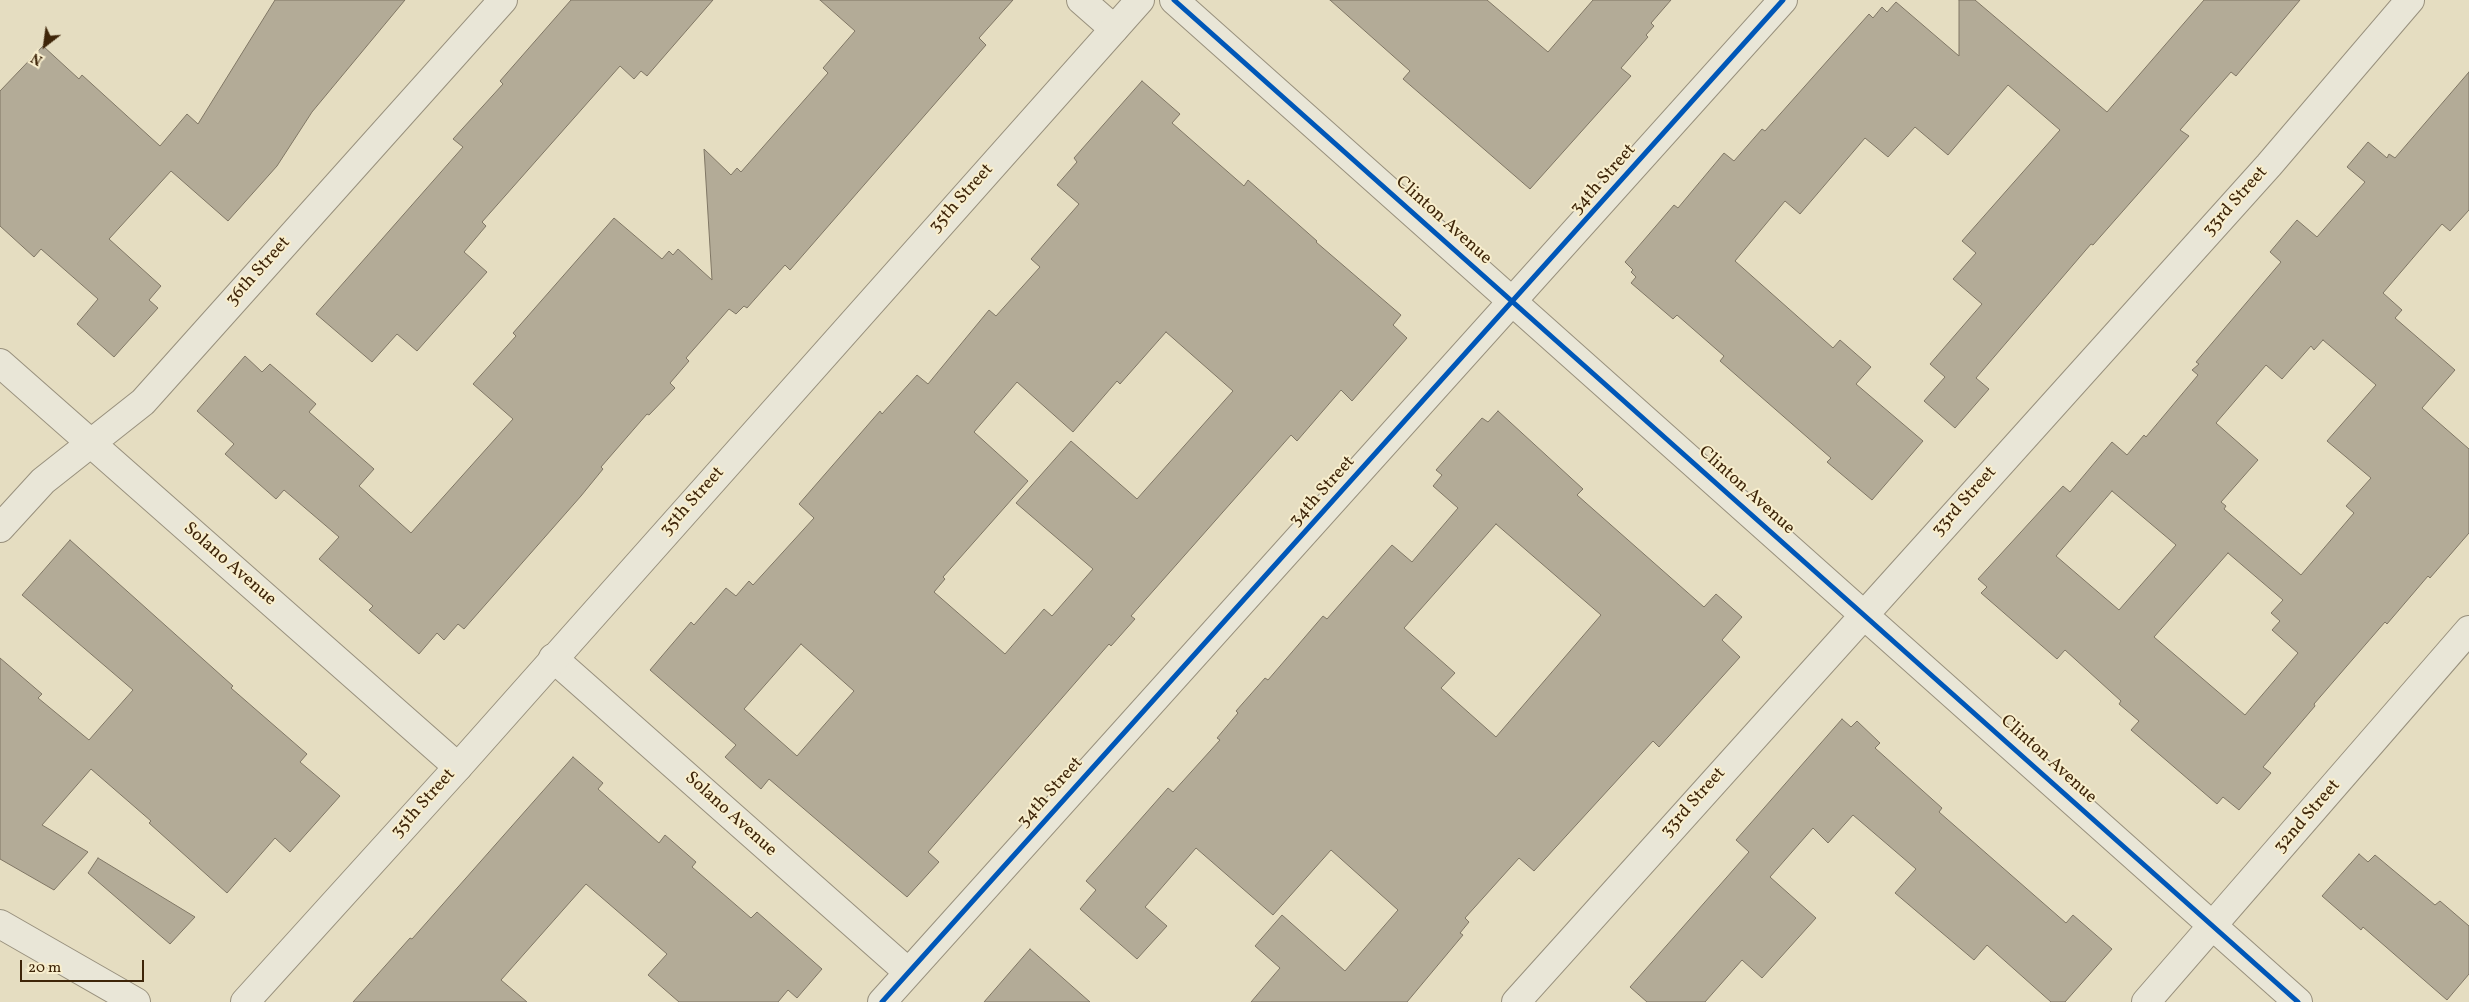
<!DOCTYPE html>
<style>
body{margin:0}
#map{position:relative;width:2469px;height:1002px;overflow:hidden;background:#e5ddc1;font-family:Vollkorn,serif}
canvas{display:block}
.north{position:absolute;left:20px;top:20px;width:50px;height:50px;-webkit-text-stroke:4px #f8eecd;paint-order:stroke;rotate:210deg;font-size:14px;font-weight:700;line-height:20px;text-align:center;color:#3e2509}
.north::after{content:'';display:block;margin:auto;width:18px;height:22px;background:#3e2509;clip-path:polygon(50% 0,100% 100%,50% 72%,0 100%)}
.scale{position:absolute;left:20px;top:960px;width:124px;height:22px;box-sizing:border-box;border:2px solid #3e2509;border-top:0;padding-left:6px;font-size:15px;line-height:18px;white-space:nowrap;color:#3e2509;-webkit-text-stroke:4px #f8eecd;paint-order:stroke}
</style>
<div id="map">
<canvas width="2469" height="1002"></canvas>
<div class="north">N</div>
<div class="scale">20 m</div>
</div>
<script>
const ctx = document.querySelector('canvas').getContext('2d');
ctx.lineJoin = 'round';
function fillPath(path, color) {
  ctx.fillStyle = color;
  ctx.fill(path, 'evenodd');
}
function poly(rows) {
  const path = new Path2D();
  for (const r of rows) {
    path.moveTo(r[0], r[1]);
    for (let i = 2; i < r.length; i += 2) path.lineTo(r[i], r[i + 1]);
  }
  return path;
}
function stroke(path, color, width, dash) {
  ctx.strokeStyle = color;
  ctx.lineWidth = width;
  ctx.lineCap = dash ? 'butt' : 'round';
  ctx.setLineDash(dash || []);
  ctx.stroke(path);
}
function write(font, color, halo, rows, align = 'center') {
  ctx.font = font + ' Vollkorn,serif';
  ctx.lineWidth = 4;
  ctx.setLineDash([]);
  ctx.textBaseline = 'middle';
  ctx.strokeStyle = halo;
  ctx.fillStyle = color;
  for (const [text, x, y, turn = 0] of rows) {
    ctx.save();
    ctx.translate(x, y);
    ctx.rotate((+turn || 0) * Math.PI / 180);
    ctx.textAlign = isNaN(turn) ? turn : align;
    if (halo) ctx.strokeText(text, 0, 0);
    ctx.fillText(text, 0, 0);
    ctx.restore();
  }
}
const building = poly([
 [275,0,405,0,312,112,277,166,228,221,171,171,109,239,161,286,149,300,158,308,114,357,77,324,98,299,41,249,34,257,0,226,0,91,43,46,79,79,82,75,160,146,187,114,198,124,275,0],
 [571,0,713,0,647,76,641,71,634,79,620,66,482,222,486,226,464,252,487,272,417,351,397,334,372,362,316,314,463,147,453,139,503,84,500,81,571,0],
 [820,0,1013,0,979,38,986,45,790,270,785,265,747,308,744,306,736,314,729,309,686,358,689,361,670,383,675,388,649,415,647,414,601,467,603,469,581,496,464,629,458,624,444,640,437,633,419,654,369,610,373,606,319,559,339,537,284,490,276,499,225,454,234,444,197,411,245,356,262,372,270,364,316,404,309,412,374,469,359,486,411,533,513,419,473,384,516,336,513,333,614,218,662,259,669,251,673,255,678,249,712,280,704,149,731,175,737,168,741,172,828,73,823,68,855,31,820,0],
 [1330,0,1487,0,1548,52,1593,0,1671,0,1651,23,1654,26,1646,35,1648,37,1621,68,1631,76,1530,189,1403,79,1410,71,1330,0],
 [1959,0,1975,0,2107,112,2204,0,2300,0,2236,76,2231,72,2180,130,2189,136,2093,245,2091,244,1976,378,1989,389,1955,428,1924,401,1945,377,1930,364,1982,304,1953,279,1976,253,1962,241,2060,130,2008,85,1948,155,1915,127,1888,157,1865,138,1800,214,1785,201,1735,261,1833,348,1840,340,1871,367,1856,384,1923,441,1872,500,1827,462,1831,458,1720,361,1724,356,1677,315,1673,319,1631,283,1636,277,1631,272,1633,270,1625,262,1674,205,1678,208,1724,153,1734,161,1762,129,1765,131,1869,14,1873,18,1882,7,1887,12,1896,2,1959,56,1959,0],
 [2469,72,2469,210,2450,231,2442,224,2383,293,2402,310,2395,318,2455,370,2422,408,2469,449,2469,533,2430,578,2428,576,2387,624,2385,622,2314,704,2315,706,2263,767,2271,773,2239,810,2223,797,2217,804,2131,730,2139,721,2119,704,2121,701,2065,650,2057,659,1981,593,1987,587,1978,579,2063,486,2070,492,2112,442,2127,455,2144,435,2146,437,2198,375,2192,370,2199,364,2196,362,2281,262,2270,252,2297,220,2317,237,2365,182,2347,167,2368,142,2387,158,2389,154,2395,158,2469,72],
 [2323,340,2376,385,2327,441,2371,478,2346,506,2354,513,2301,575,2224,509,2226,506,2221,502,2258,460,2216,423,2266,365,2282,379,2311,346,2314,350,2323,340],
 [2112,491,2176,545,2119,610,2056,556,2112,491],
 [2228,553,2283,600,2271,613,2280,621,2272,630,2298,653,2245,715,2154,637,2228,553],
 [1142,81,1180,114,1172,123,1244,186,1248,180,1317,241,1316,242,1401,315,1393,325,1407,338,1352,401,1341,390,1297,441,1291,435,1131,616,1135,619,1111,646,1109,644,928,852,939,862,907,897,769,779,761,789,725,757,736,745,650,670,691,622,694,625,726,588,736,596,749,581,753,585,814,518,799,504,880,411,882,414,917,375,928,384,989,310,996,316,1040,267,1031,259,1079,204,1057,185,1077,162,1074,158,1142,81],
 [1166,332,1233,391,1137,499,1071,441,1016,503,1093,569,1052,616,1044,609,1005,654,934,592,945,579,943,577,1028,481,974,432,1017,382,1073,432,1117,381,1120,384,1166,332],
 [801,644,854,691,797,756,744,709,801,644],
 [1498,411,1583,489,1577,495,1704,607,1716,594,1742,617,1722,640,1740,657,1659,747,1653,741,1534,871,1519,858,1465,918,1469,922,1460,933,1463,935,1407,1002,1251,1002,1280,968,1255,946,1282,915,1345,971,1398,910,1331,850,1273,915,1196,848,1145,907,1167,926,1137,959,1080,909,1096,890,1086,881,1168,788,1173,792,1220,740,1217,738,1238,713,1236,711,1265,678,1268,680,1323,616,1327,619,1392,545,1412,562,1458,508,1433,486,1442,475,1436,470,1482,418,1488,422,1498,411],
 [1496,524,1601,615,1496,737,1441,688,1455,673,1404,628,1496,524],
 [70,540,233,686,231,688,307,754,300,762,340,796,290,852,275,838,227,893,149,823,151,821,91,769,42,825,88,852,54,890,0,859,0,658,42,694,38,698,89,740,133,690,22,595,70,540],
 [1842,719,1851,727,1857,721,1880,743,1875,748,1942,808,1939,812,2066,923,2073,915,2112,949,2065,1002,2051,1002,1987,945,1974,960,1895,893,1916,869,1853,815,1828,843,1813,828,1770,877,1816,918,1762,978,1742,960,1705,1002,1647,1002,1630,987,1749,852,1736,840,1842,719],
 [573,757,603,783,598,789,659,843,665,835,696,862,692,867,751,918,757,912,822,969,797,998,788,990,778,1002,679,1002,648,975,667,954,586,884,501,980,527,1002,353,1002,410,938,412,939,573,757],
 [2359,854,2368,862,2375,855,2435,905,2440,901,2469,926,2469,974,2447,1000,2363,927,2361,930,2322,896,2359,854],
 [98,858,195,917,170,944,88,873,98,858],
 [1030,949,1090,1002,984,1002,1030,949]
]);
fillPath(building, '#b3ab97');
stroke(building, '#807765', 1);
const minor = poly([
 [1081,0,1114,29],
 [1174,0,2298,1002],
 [0,363,458,767],
 [0,528,43,481,143,402,503,0],
 [553,658,908,972],
 [882,1002,1783,0],
 [1516,1002,2269,165,2410,0],
 [2146,1002,2469,630]
]);
const tertiary = poly([
 [0,924,136,1002],
 [245,1002,458,767,1140,0]
]);
stroke(minor, '#98907d', 30);
stroke(tertiary, '#98907d', 30);
stroke(minor, '#e9e6d7', 28);
stroke(tertiary, '#e9e6d7', 28);
stroke(poly([
 [1174,0,2298,1002],
 [882,1002,1783,0]
]), '#0057b8', 5);
write('18px', '#3e2509', '#f8eecd', [
 ["34th Street",1604,180,-48],
 ["35th Street",962,199,-48],
 ["33rd Street",2236,202,-48],
 ["Clinton Avenue",1443,221,42],
 ["36th Street",259,272,-48],
 ["Clinton Avenue",1746,491,42],
 ["34th Street",1323,492,-48],
 ["35th Street",693,502,-48],
 ["33rd Street",1965,502,-48],
 ["Solano Avenue",229,565,41],
 ["Clinton Avenue",2048,760,42],
 ["34th Street",1051,793,-48],
 ["33rd Street",1694,803,-48],
 ["35th Street",424,804,-48],
 ["Solano Avenue",730,815,42],
 ["32nd Street",2308,817,-49]
]);
</script>
